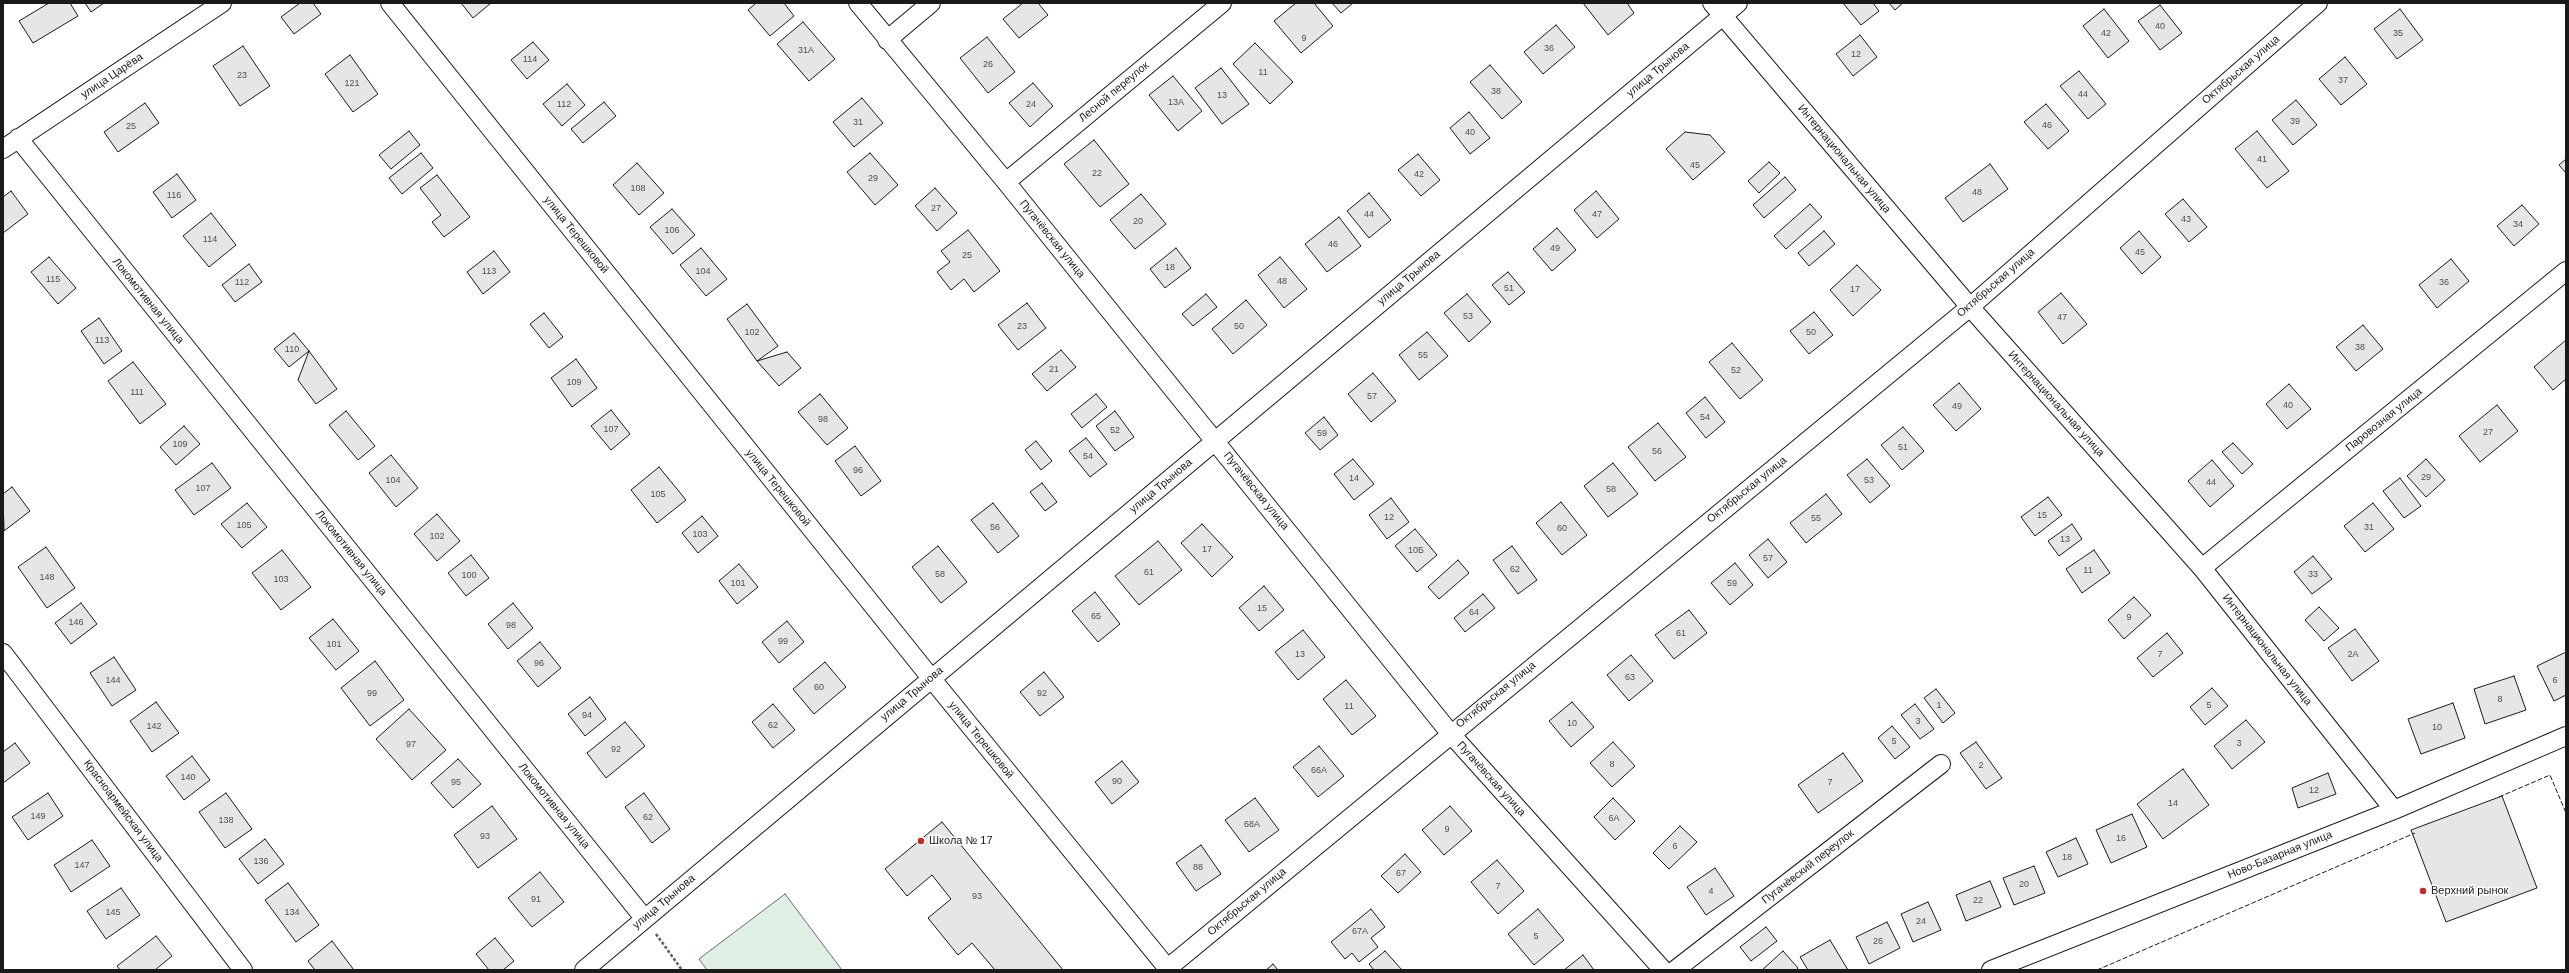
<!DOCTYPE html>
<meta charset="utf-8">
<style>
body{margin:0}
#map{position:relative;width:2569px;height:973px;overflow:hidden;background:#fff;font-family:Helvetica,sans-serif}
canvas{display:block}
.frame{position:absolute;inset:0;border:4px solid #1a1a1a;pointer-events:none}
</style>
<div id="map">
<canvas width="2569" height="973"></canvas>
<div class="frame"></div>
</div>
<script>
const ctx = document.querySelector('canvas').getContext('2d');
ctx.lineJoin = 'round';
function fillPath(path, color) {
  ctx.fillStyle = color;
  ctx.fill(path, 'evenodd');
}
function poly(rows) {
  const path = new Path2D();
  for (const r of rows) {
    path.moveTo(r[0], r[1]);
    for (let i = 2; i < r.length; i += 2) path.lineTo(r[i], r[i + 1]);
  }
  return path;
}
function stroke(path, color, width, dash) {
  ctx.strokeStyle = color;
  ctx.lineWidth = width;
  ctx.lineCap = dash ? 'butt' : 'round';
  ctx.setLineDash(dash || []);
  ctx.stroke(path);
}
function write(font, color, halo, rows, align = 'center') {
  ctx.font = font + ' Helvetica,sans-serif';
  ctx.lineWidth = 3;
  ctx.setLineDash([]);
  ctx.textBaseline = 'middle';
  ctx.strokeStyle = halo;
  ctx.fillStyle = color;
  for (const [text, x, y, turn = 0] of rows) {
    ctx.save();
    ctx.translate(x, y);
    ctx.rotate((+turn || 0) * Math.PI / 180);
    ctx.textAlign = isNaN(turn) ? turn : align;
    if (halo) ctx.strokeText(text, 0, 0);
    ctx.fillText(text, 0, 0);
    ctx.restore();
  }
}
const green = poly([
 [785,894,842,970,707,970,699,959,785,894]
]);
fillPath(green, '#e0efe3');
stroke(green, '#6a6a6a', 1);
const building = poly([
 [49,3,70,3,78,16,33,43,19,21,49,3],
 [85,3,104,3,91,12,85,3],
 [300,3,313,3,321,14,294,34,281,17,300,3],
 [461,3,491,3,473,18,461,3],
 [756,3,784,3,794,16,770,36,748,10,756,3],
 [1023,3,1038,3,1048,15,1019,38,1003,19,1023,3],
 [1296,3,1314,3,1333,26,1301,53,1274,21,1296,3],
 [1332,3,1353,3,1341,13,1332,3],
 [1583,3,1627,3,1634,13,1608,35,1583,3],
 [1843,3,1873,3,1879,11,1861,25,1843,3],
 [1889,3,1903,3,1895,10,1889,3],
 [2160,5,2182,33,2160,50,2138,21,2160,5],
 [2104,9,2129,41,2108,58,2083,26,2104,9],
 [2400,9,2423,40,2397,59,2374,29,2400,9],
 [803,22,835,59,809,81,777,44,803,22],
 [1556,25,1575,47,1543,74,1524,52,1556,25],
 [1860,35,1877,57,1853,76,1836,54,1860,35],
 [987,37,1015,72,988,93,960,58,987,37],
 [533,42,549,60,527,79,511,60,533,42],
 [1255,43,1293,82,1270,104,1233,64,1255,43],
 [243,46,270,86,240,106,213,66,243,46],
 [350,55,378,94,353,112,325,74,350,55],
 [2345,57,2367,84,2341,105,2319,79,2345,57],
 [1490,65,1522,102,1502,119,1470,82,1490,65],
 [1221,68,1249,104,1222,124,1195,88,1221,68],
 [2079,71,2106,104,2088,119,2060,86,2079,71],
 [1173,76,1202,111,1178,131,1149,95,1173,76],
 [1033,83,1053,106,1030,127,1009,103,1033,83],
 [567,84,585,105,562,126,543,104,567,84],
 [862,98,883,123,854,147,833,122,862,98],
 [2296,100,2317,125,2293,145,2272,120,2296,100],
 [604,102,616,116,583,143,571,129,604,102],
 [145,103,159,123,118,152,104,132,145,103],
 [2046,104,2069,131,2048,149,2024,122,2046,104],
 [1469,112,1490,138,1470,154,1450,128,1469,112],
 [409,131,420,145,391,169,379,155,409,131],
 [2257,131,2289,171,2267,188,2235,149,2257,131],
 [1685,132,1710,135,1725,152,1693,180,1666,149,1685,132],
 [1094,140,1129,184,1100,207,1064,164,1094,140],
 [421,153,433,168,402,194,389,178,421,153],
 [870,153,898,185,875,205,847,172,870,153],
 [1418,154,1440,180,1421,196,1398,170,1418,154],
 [2566,159,2566,173,2559,165,2566,159],
 [1769,162,1780,173,1759,193,1748,181,1769,162],
 [637,163,664,193,639,215,613,185,637,163],
 [1990,164,2008,189,1963,222,1945,198,1990,164],
 [177,174,196,200,172,218,153,192,177,174],
 [437,175,470,217,444,237,432,222,441,215,420,188,437,175],
 [1785,177,1796,190,1764,218,1753,205,1785,177],
 [935,188,957,213,937,231,915,206,935,188],
 [11,191,28,214,3,233,3,197,11,191],
 [1596,191,1619,219,1597,238,1574,210,1596,191],
 [1369,193,1391,220,1369,238,1347,211,1369,193],
 [1141,194,1166,224,1135,249,1110,220,1141,194],
 [2183,199,2207,227,2189,242,2165,214,2183,199],
 [1810,204,1822,217,1786,249,1774,236,1810,204],
 [2522,205,2539,224,2514,246,2497,226,2522,205],
 [672,209,695,235,673,254,650,227,672,209],
 [211,213,236,245,209,267,183,236,211,213],
 [1339,217,1361,246,1327,272,1305,244,1339,217],
 [1557,228,1576,250,1552,271,1533,249,1557,228],
 [968,230,1000,271,974,292,964,279,951,290,937,272,950,262,941,251,968,230],
 [1824,231,1835,244,1809,266,1798,253,1824,231],
 [2139,231,2161,257,2142,274,2120,248,2139,231],
 [701,248,727,279,706,296,680,265,701,248],
 [1176,248,1191,268,1165,288,1150,269,1176,248],
 [494,251,510,272,483,294,467,272,494,251],
 [49,257,76,288,58,304,31,272,49,257],
 [1280,257,1307,289,1284,308,1258,275,1280,257],
 [2451,259,2469,281,2437,308,2419,285,2451,259],
 [249,264,262,282,235,302,222,285,249,264],
 [1857,265,1881,290,1853,316,1830,290,1857,265],
 [1508,272,1525,292,1509,305,1492,285,1508,272],
 [2061,293,2087,324,2063,344,2038,312,2061,293],
 [1206,294,1217,307,1193,326,1182,314,1206,294],
 [1467,294,1491,322,1469,342,1444,313,1467,294],
 [1246,300,1267,325,1233,354,1212,329,1246,300],
 [1027,303,1046,328,1018,350,998,325,1027,303],
 [747,304,778,346,757,361,727,319,747,304],
 [1814,312,1833,335,1809,354,1790,331,1814,312],
 [544,313,563,337,549,348,530,324,544,313],
 [99,318,122,351,104,364,81,331,99,318],
 [2363,325,2383,349,2356,371,2336,347,2363,325],
 [1427,332,1448,356,1419,380,1399,355,1427,332],
 [294,333,309,351,289,367,274,349,294,333],
 [2566,340,2566,379,2553,390,2534,367,2566,340],
 [1732,343,1763,380,1740,399,1709,362,1732,343],
 [1061,350,1076,367,1047,391,1032,374,1061,350],
 [309,351,337,389,316,404,298,380,309,351],
 [787,352,801,368,779,386,757,361,787,352],
 [576,359,597,388,572,407,551,378,576,359],
 [133,362,166,404,140,424,108,381,133,362],
 [1373,373,1396,401,1371,422,1348,394,1373,373],
 [1959,383,1981,409,1956,431,1933,405,1959,383],
 [2289,384,2311,409,2287,429,2266,404,2289,384],
 [820,394,848,428,827,445,798,412,820,394],
 [1096,394,1107,407,1082,428,1071,414,1096,394],
 [1705,397,1725,422,1706,438,1686,413,1705,397],
 [2497,405,2518,431,2480,462,2459,436,2497,405],
 [611,410,630,434,611,450,591,426,611,410],
 [346,411,375,446,358,460,329,425,346,411],
 [1115,411,1134,437,1115,451,1096,426,1115,411],
 [1324,417,1338,435,1320,450,1305,433,1324,417],
 [1658,423,1686,457,1655,481,1628,447,1658,423],
 [184,426,200,444,176,465,160,447,184,426],
 [1903,427,1924,451,1902,470,1881,445,1903,427],
 [1086,438,1107,464,1090,477,1069,451,1086,438],
 [1036,441,1052,461,1041,470,1025,450,1036,441],
 [2233,443,2253,464,2242,474,2222,452,2233,443],
 [855,446,881,481,861,496,835,461,855,446],
 [391,455,418,488,396,507,369,473,391,455],
 [1353,459,1374,484,1354,500,1334,474,1353,459],
 [1867,459,1890,486,1870,503,1847,475,1867,459],
 [2426,459,2445,480,2426,497,2407,476,2426,459],
 [2212,460,2234,486,2210,507,2188,481,2212,460],
 [212,463,231,488,194,515,175,490,212,463],
 [1613,463,1638,494,1608,517,1584,486,1613,463],
 [659,467,686,500,657,523,631,490,659,467],
 [2400,478,2421,506,2404,518,2383,491,2400,478],
 [1042,483,1057,502,1045,511,1030,492,1042,483],
 [12,487,30,511,4,531,3,494,12,487],
 [1826,494,1842,514,1806,543,1790,523,1826,494],
 [2048,497,2062,515,2035,536,2021,517,2048,497],
 [1391,498,1409,522,1387,539,1369,515,1391,498],
 [1561,502,1587,535,1562,555,1536,523,1561,502],
 [247,503,267,527,242,548,221,524,247,503],
 [993,503,1019,536,998,553,971,520,993,503],
 [2373,503,2394,529,2365,552,2344,526,2373,503],
 [437,514,460,541,437,561,414,534,437,514],
 [702,516,718,536,698,553,682,533,702,516],
 [1202,524,1233,557,1212,577,1181,543,1202,524],
 [2072,524,2082,539,2059,556,2048,541,2072,524],
 [1415,529,1437,555,1417,572,1395,546,1415,529],
 [1768,539,1787,562,1768,578,1749,555,1768,539],
 [1158,541,1182,570,1139,605,1115,576,1158,541],
 [938,546,967,582,941,603,912,567,938,546],
 [1512,546,1537,580,1518,594,1493,560,1512,546],
 [46,547,75,588,47,608,18,567,46,547],
 [282,550,311,587,281,610,252,573,282,550],
 [2094,550,2110,573,2082,593,2066,569,2094,550],
 [471,555,489,578,466,596,448,573,471,555],
 [2313,556,2332,579,2312,594,2294,572,2313,556],
 [1458,560,1469,573,1439,599,1428,587,1458,560],
 [1735,563,1753,585,1730,605,1711,583,1735,563],
 [739,564,758,587,737,604,719,581,739,564],
 [1264,586,1284,610,1259,631,1239,608,1264,586],
 [1095,592,1120,624,1098,642,1072,611,1095,592],
 [1483,594,1495,608,1465,632,1454,618,1483,594],
 [2134,597,2151,615,2124,639,2108,620,2134,597],
 [81,603,97,624,71,644,55,623,81,603],
 [513,603,533,628,508,649,488,624,513,603],
 [2319,607,2339,628,2324,641,2305,620,2319,607],
 [1689,610,1707,633,1674,659,1655,635,1689,610],
 [333,619,359,651,336,670,309,638,333,619],
 [787,621,804,642,779,663,762,642,787,621],
 [2355,629,2379,661,2352,681,2328,648,2355,629],
 [1303,630,1325,657,1298,680,1275,652,1303,630],
 [2167,633,2183,653,2153,677,2137,658,2167,633],
 [540,642,561,668,538,687,517,661,540,642],
 [2566,652,2566,695,2554,701,2537,666,2566,652],
 [1631,655,1653,681,1629,701,1607,675,1631,655],
 [114,657,136,690,112,706,90,673,114,657],
 [375,661,404,700,370,726,341,688,375,661],
 [825,662,846,687,814,714,793,689,825,662],
 [1044,672,1064,697,1040,716,1020,692,1044,672],
 [2514,676,2526,710,2485,724,2474,689,2514,676],
 [1346,680,1376,716,1352,735,1323,699,1346,680],
 [2212,688,2228,706,2205,725,2190,707,2212,688],
 [1936,689,1955,713,1943,723,1924,698,1936,689],
 [590,697,606,719,585,736,568,714,590,697],
 [156,702,179,733,152,752,130,721,156,702],
 [1572,702,1594,727,1571,747,1549,721,1572,702],
 [2453,703,2465,738,2421,754,2408,719,2453,703],
 [773,704,795,730,773,748,752,722,773,704],
 [1915,704,1934,729,1920,739,1901,715,1915,704],
 [409,709,446,750,412,780,376,739,409,709],
 [2246,720,2265,742,2232,769,2214,746,2246,720],
 [625,722,645,746,606,778,587,753,625,722],
 [1892,726,1910,747,1895,759,1878,738,1892,726],
 [1613,742,1635,766,1612,787,1590,763,1613,742],
 [1976,742,2002,778,1986,789,1960,753,1976,742],
 [15,743,30,763,3,783,3,752,15,743],
 [1319,746,1344,776,1318,797,1293,767,1319,746],
 [1843,753,1863,781,1818,813,1798,785,1843,753],
 [192,756,210,780,184,800,166,776,192,756],
 [458,759,481,784,453,808,431,783,458,759],
 [1122,761,1139,782,1112,804,1095,782,1122,761],
 [2183,769,2209,805,2163,839,2137,804,2183,769],
 [2328,773,2336,794,2298,808,2292,788,2328,773],
 [48,793,63,816,28,840,12,817,48,793],
 [226,793,252,829,225,848,199,812,226,793],
 [644,793,670,829,652,843,625,807,644,793],
 [2502,796,2537,888,2446,922,2411,830,2502,796],
 [1255,798,1279,830,1249,852,1225,820,1255,798],
 [1613,798,1635,821,1615,840,1594,817,1613,798],
 [492,806,517,839,478,868,454,835,492,806],
 [1450,806,1472,831,1444,855,1422,830,1450,806],
 [2132,814,2147,847,2111,863,2096,830,2132,814],
 [942,822,1063,970,995,970,972,943,958,955,928,918,951,899,932,875,907,896,885,869,942,822],
 [1680,826,1697,842,1669,869,1653,853,1680,826],
 [2076,838,2088,864,2058,877,2046,852,2076,838],
 [265,839,284,864,258,884,239,859,265,839],
 [92,840,110,866,71,892,54,865,92,840],
 [1201,845,1221,874,1196,891,1176,863,1201,845],
 [1405,854,1421,872,1398,893,1381,876,1405,854],
 [1497,860,1524,891,1498,914,1471,882,1497,860],
 [2034,866,2045,893,2014,905,2003,878,2034,866],
 [1715,868,1734,896,1706,915,1687,887,1715,868],
 [540,872,564,902,532,927,508,898,540,872],
 [1990,881,2001,907,1966,921,1956,895,1990,881],
 [288,883,319,925,296,942,265,900,288,883],
 [121,888,140,915,106,939,87,911,121,888],
 [1928,902,1941,930,1913,942,1901,914,1928,902],
 [1371,909,1385,927,1371,938,1378,947,1359,962,1352,953,1345,959,1331,942,1371,909],
 [1538,909,1564,940,1534,965,1508,934,1538,909],
 [1887,922,1900,948,1869,964,1856,937,1887,922],
 [1766,927,1777,941,1751,961,1740,947,1766,927],
 [156,936,172,956,155,970,120,970,117,966,156,936],
 [495,938,514,961,503,970,489,970,476,954,495,938],
 [1830,940,1848,970,1808,970,1800,957,1830,940],
 [332,941,354,970,315,970,308,961,332,941],
 [1385,951,1402,970,1374,970,1369,964,1385,951],
 [1783,951,1798,968,1796,970,1762,970,1783,951],
 [1583,955,1594,970,1564,970,1583,955],
 [1273,964,1278,970,1266,970,1273,964]
]);
fillPath(building, '#e6e6e6');
stroke(building, '#1a1a1a', 1);
const minor = poly([
 [390,3,931,678,1169,970],
 [858,3,1006,182,1450,733,1663,970],
 [1712,3,1970,307,2202,568,2394,810],
 [887,40,931,3],
 [18,138,644,918],
 [3,149,222,3],
 [1006,182,1222,3],
 [2202,568,2566,271],
 [3,653,243,970],
 [1168,968,1970,307,2318,3],
 [584,970,1738,3],
 [1675,970,1941,764],
 [1991,970,2394,810,2566,736]
]);
stroke(minor, '#1a1a1a', 20);
stroke(poly([
 [656,934,682,970]
]), '#5f5f5f', 2.5, [3, 2]);
stroke(minor, '#fff', 18);
stroke(poly([
 [2499,797,2550,775,2566,813],
 [2097,970,2415,833]
]), '#1a1a1a', 1, [5, 2]);
for (const [x, y, r, color] of [
 [921,841,4,"#c62828"],
 [2423,891,4,"#c62828"]
]) {
  const dot = new Path2D();
  dot.arc(x, y, r, 0, 2 * Math.PI);
  ctx.fillStyle = color;
  ctx.fill(dot);
  stroke(dot, '#fff', 1.5);
}
write('9px', '#4d4d4d', null, [
 ["40",2160,27],
 ["42",2106,34],
 ["35",2398,34],
 ["9",1304,39],
 ["36",1549,49],
 ["31А",806,51],
 ["12",1856,55],
 ["114",530,60],
 ["26",988,65],
 ["11",1263,73],
 ["23",242,76],
 ["37",2343,81],
 ["121",352,84],
 ["38",1496,92],
 ["44",2083,95],
 ["13",1222,96],
 ["13А",1176,103],
 ["112",564,105],
 ["24",1031,105],
 ["39",2295,122],
 ["31",858,123],
 ["46",2047,126],
 ["25",131,127],
 ["40",1470,133],
 ["41",2262,160],
 ["45",1695,166],
 ["22",1097,174],
 ["42",1419,175],
 ["29",873,179],
 ["108",638,189],
 ["48",1977,193],
 ["116",174,196],
 ["27",936,209],
 ["44",1369,215],
 ["47",1597,215],
 ["43",2186,220],
 ["20",1138,222],
 ["34",2518,225],
 ["106",672,231],
 ["114",210,240],
 ["46",1333,245],
 ["49",1555,249],
 ["45",2140,253],
 ["25",967,256],
 ["18",1170,268],
 ["113",489,272],
 ["104",703,272],
 ["115",53,280],
 ["48",1282,282],
 ["112",242,283],
 ["36",2444,283],
 ["51",1509,289],
 ["17",1855,290],
 ["53",1468,317],
 ["47",2062,318],
 ["23",1022,327],
 ["50",1239,327],
 ["102",752,333],
 ["50",1811,333],
 ["113",102,341],
 ["38",2360,348],
 ["110",292,350],
 ["55",1423,356],
 ["21",1054,370],
 ["52",1736,371],
 ["109",574,383],
 ["111",137,393],
 ["57",1372,397],
 ["40",2288,406],
 ["49",1957,407],
 ["54",1705,418],
 ["98",823,420],
 ["107",611,430],
 ["52",1115,431],
 ["27",2488,433],
 ["59",1322,434],
 ["109",180,445],
 ["51",1903,448],
 ["56",1657,452],
 ["54",1088,457],
 ["96",858,471],
 ["29",2426,478],
 ["14",1354,479],
 ["104",393,481],
 ["53",1869,481],
 ["44",2211,483],
 ["107",203,489],
 ["58",1611,490],
 ["105",658,495],
 ["15",2042,516],
 ["12",1389,518],
 ["55",1816,519],
 ["105",244,526],
 ["56",995,528],
 ["31",2369,528],
 ["60",1562,529],
 ["103",700,535],
 ["102",437,537],
 ["13",2065,540],
 ["17",1207,550],
 ["10Б",1416,551],
 ["57",1768,559],
 ["62",1515,570],
 ["11",2088,571],
 ["61",1149,573],
 ["58",940,575],
 ["33",2313,575],
 ["100",469,576],
 ["148",47,578],
 ["103",281,580],
 ["101",738,584],
 ["59",1732,584],
 ["15",1262,609],
 ["64",1474,613],
 ["65",1096,617],
 ["9",2129,618],
 ["146",76,623],
 ["98",511,626],
 ["61",1681,634],
 ["99",783,642],
 ["101",334,645],
 ["13",1300,655],
 ["7",2160,655],
 ["2А",2353,655],
 ["96",539,664],
 ["63",1630,678],
 ["144",113,681],
 ["6",2555,681],
 ["60",819,688],
 ["99",372,694],
 ["92",1042,694],
 ["8",2500,700],
 ["1",1939,706],
 ["5",2209,706],
 ["11",1349,707],
 ["94",587,716],
 ["3",1918,722],
 ["10",1572,724],
 ["62",773,726],
 ["142",154,727],
 ["10",2437,728],
 ["5",1894,742],
 ["3",2239,744],
 ["97",411,745],
 ["92",616,750],
 ["8",1612,765],
 ["2",1981,766],
 ["66А",1319,771],
 ["140",188,778],
 ["90",1117,782],
 ["95",456,783],
 ["7",1830,783],
 ["12",2314,791],
 ["14",2173,804],
 ["149",38,817],
 ["62",648,818],
 ["6А",1614,819],
 ["138",226,821],
 ["68А",1252,825],
 ["9",1447,830],
 ["93",485,837],
 ["16",2121,839],
 ["6",1675,847],
 ["18",2067,858],
 ["136",261,862],
 ["147",82,866],
 ["88",1198,868],
 ["67",1401,874],
 ["20",2024,885],
 ["7",1498,887],
 ["4",1711,892],
 ["93",977,897],
 ["91",536,900],
 ["22",1978,901],
 ["145",113,913],
 ["134",292,913],
 ["24",1921,922],
 ["67А",1360,932],
 ["5",1536,937],
 ["26",1878,942]
]);
write('11px', '#1a1a1a', '#fff', [
 ["улица Трынова",1658,70,-40],
 ["Октябрьская улица",2241,70,-41],
 ["улица Царёва",112,76,-34],
 ["Лесной переулок",1114,92,-40],
 ["Интернациональная улица",1844,159,50],
 ["улица Терешковой",576,235,51],
 ["Пугачёвская улица",1052,239,51],
 ["улица Трынова",1409,278,-40],
 ["Октябрьская улица",1996,283,-41],
 ["Локомотивная улица",148,301,51],
 ["Интернациональная улица",2056,404,48],
 ["Паровозная улица",2384,420,-39],
 ["улица Трынова",1161,486,-40],
 ["улица Терешковой",778,488,51],
 ["Октябрьская улица",1747,490,-39],
 ["Пугачёвская улица",1256,491,51],
 ["Локомотивная улица",351,553,51],
 ["Интернациональная улица",2267,650,52],
 ["улица Трынова",912,694,-40],
 ["Октябрьская улица",1496,695,-39],
 ["улица Терешковой",981,740,51],
 ["Пугачёвская улица",1491,779,48],
 ["Локомотивная улица",554,806,51],
 ["Красноармейская улица",123,811,53],
 ["Ново-Базарная улица",2280,855,-22],
 ["Пугачёвский переулок",1808,867,-38],
 ["улица Трынова",664,902,-40],
 ["Октябрьская улица",1247,902,-40]
]);
write('11px', '#1a1a1a', '#fff', [
 ["Школа № 17",929,841],
 ["Верхний рынок",2431,891]
], 'left');
</script>
